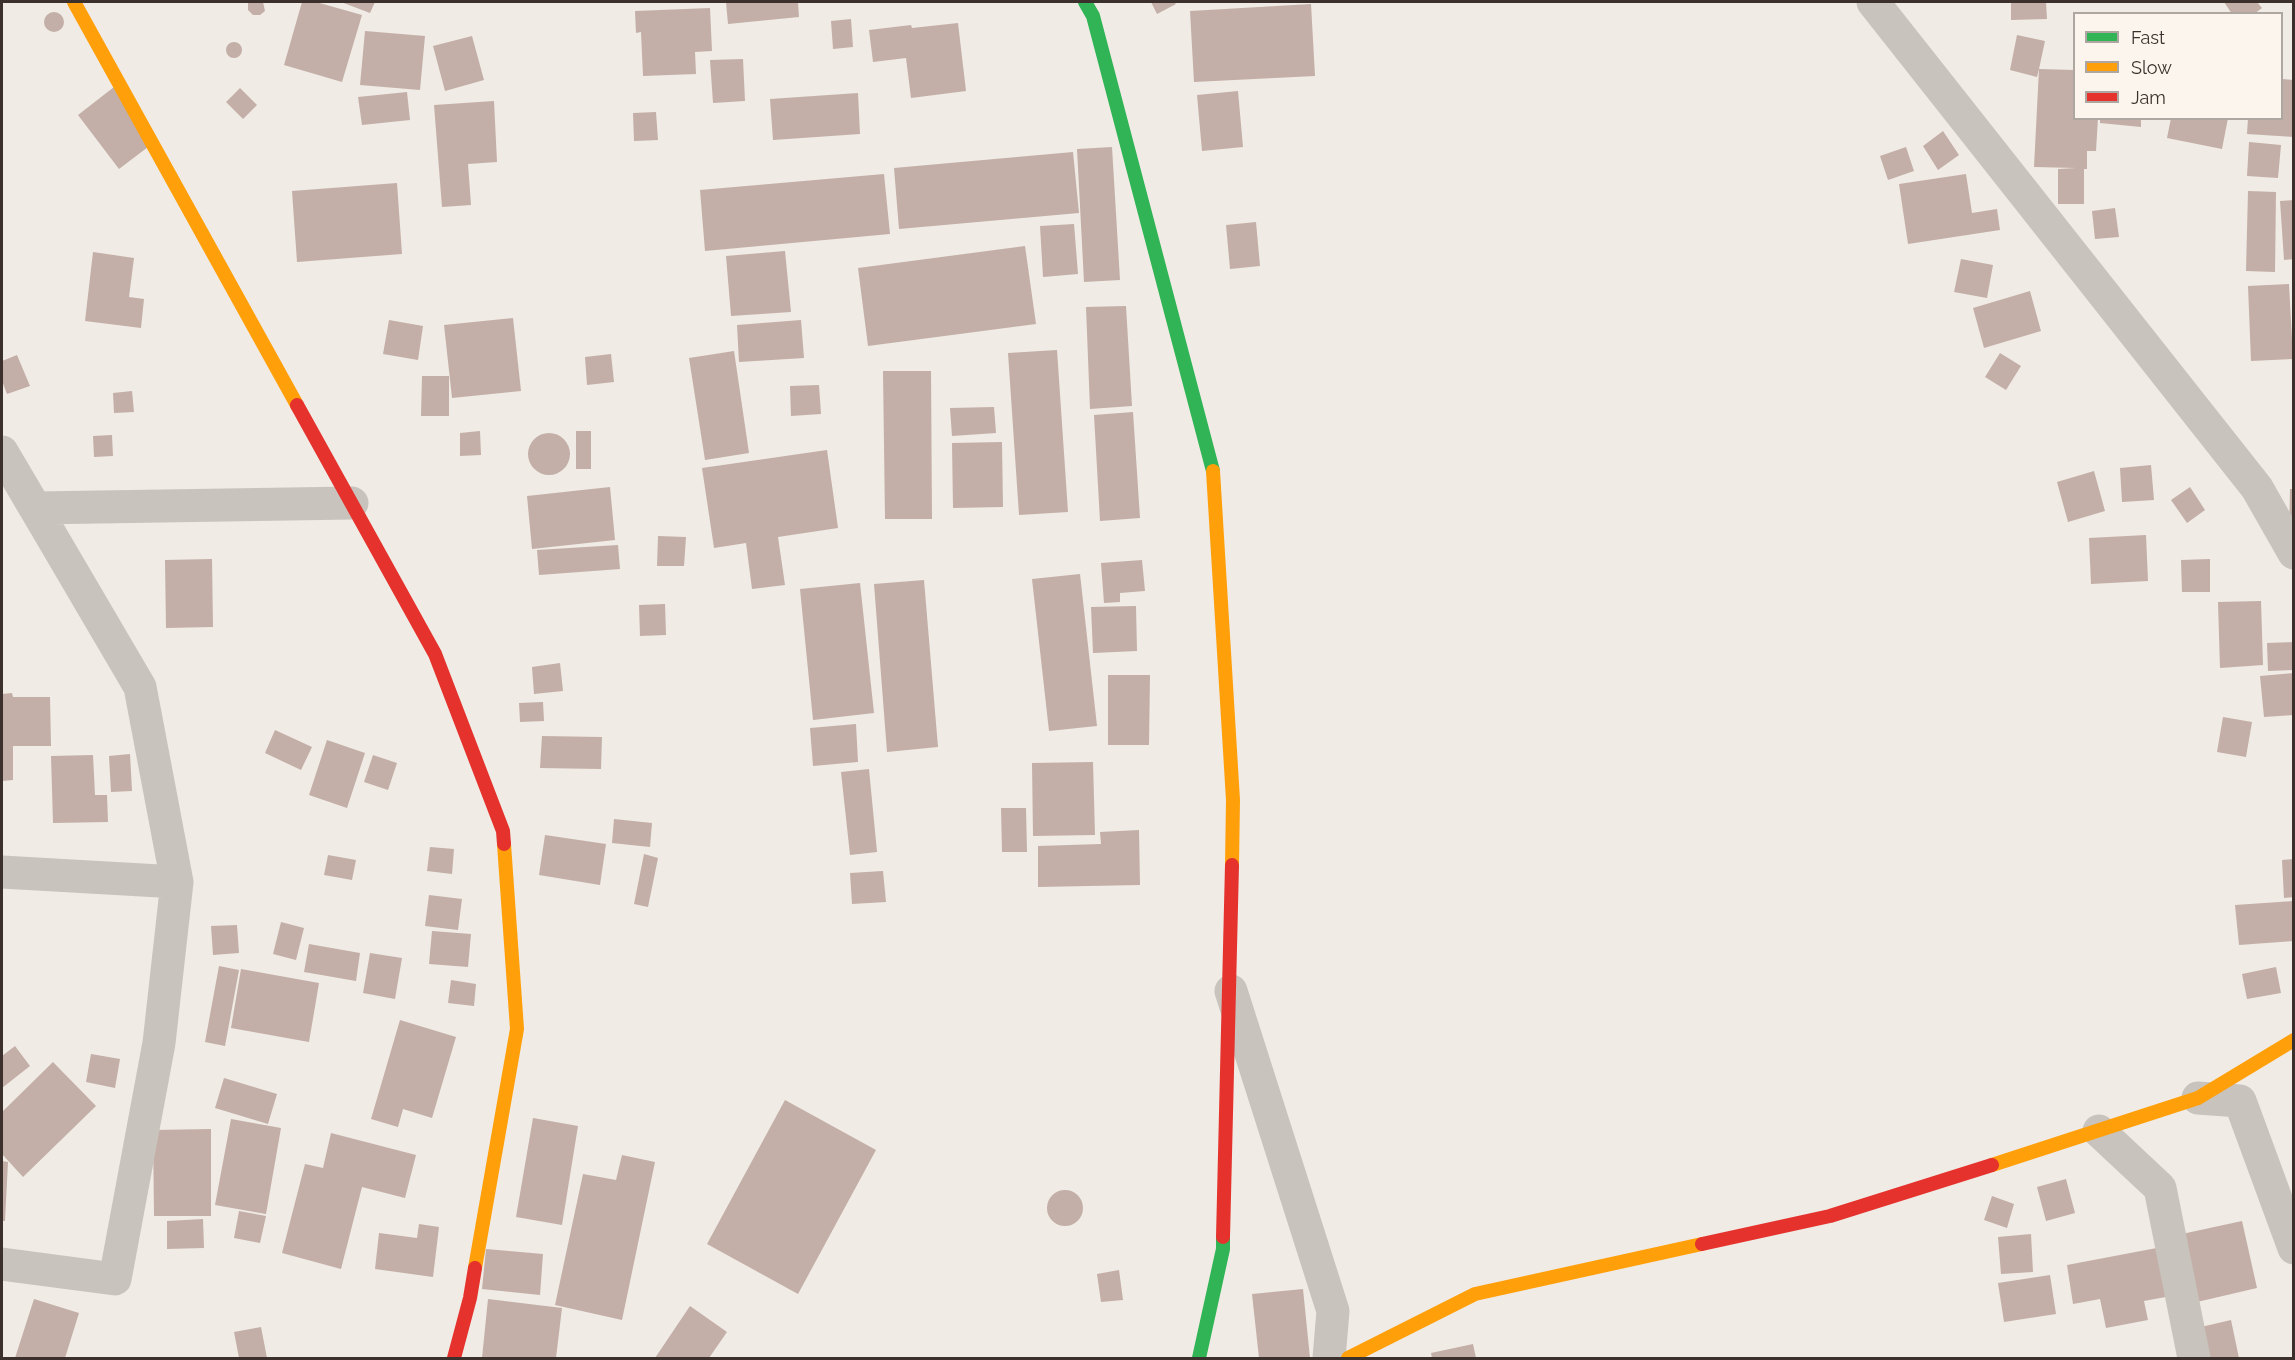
<!DOCTYPE html>
<style>
body{margin:0}
#map{position:relative;width:2295px;height:1360px;overflow:hidden;background:#f0ebe5;font-family:Raleway,sans-serif}
canvas{display:block}
.frame{position:absolute;inset:0;border:3px solid #3b302b;pointer-events:none}
.legend{position:absolute;left:2073px;top:12px;width:210px;height:108px;box-sizing:border-box;background:#fbf5ee;border:2px solid #aea6a0;margin:0;padding:8px 10px;list-style:none;font-size:18px;color:#3b302b}
.legend li{display:flex;align-items:center;gap:12px;height:30px}
.legend b{width:30px;border:2px solid #aea6a0}
</style>
<div id="map">
<canvas width="2295" height="1360"></canvas>
<div class="frame"></div>
<ul class="legend">
<li><b style="height:8px;background:#30b455"></b>Fast</li>
<li><b style="height:8px;background:#ff9f0a"></b>Slow</li>
<li><b style="height:8px;background:#e5322d"></b>Jam</li>
</ul>
</div>
<script>
const ctx = document.querySelector('canvas').getContext('2d');
ctx.lineJoin = 'round';
function fillPath(path, color) {
  ctx.fillStyle = color;
  ctx.fill(path, 'evenodd');
}
function poly(rows) {
  const path = new Path2D();
  for (const r of rows) {
    if (r.length === 3) {
      path.moveTo(r[0] + r[2], r[1]);
      path.arc(r[0], r[1], r[2], 0, 2 * Math.PI);
      continue;
    }
    path.moveTo(r[0], r[1]);
    for (let i = 2; i < r.length; i += 2) path.lineTo(r[i], r[i + 1]);
  }
  return path;
}
function stroke(path, color, width, dash) {
  ctx.strokeStyle = color;
  ctx.lineWidth = width;
  ctx.lineCap = dash ? 'butt' : 'round';
  ctx.setLineDash(dash || []);
  ctx.stroke(path);
}
fillPath(poly([
 [248,2,263,2,265,11,260,15,253,15,248,10],
 [302,2,316,2,362,15,342,82,284,65],
 [341,2,375,2,370,13],
 [726,2,798,2,799,17,728,24],
 [1151,2,1174,2,1176,4,1157,14],
 [2011,2,2046,2,2047,19,2011,20],
 [2224,2,2257,2,2262,8,2254,14,2232,14],
 [1311,4,1315,76,1194,82,1190,11],
 [710,8,712,51,695,52,696,74,643,76,641,32,636,33,635,11],
 [54,22,10],
 [851,19,853,47,833,49,831,21],
 [958,23,966,91,911,98,906,58,873,62,869,30,911,25,912,28],
 [365,31,425,36,420,90,360,85],
 [2017,35,2045,41,2039,69,2074,70,2074,118,2098,118,2096,151,2087,151,2087,169,2084,169,2084,204,2058,204,2058,169,2076,168,2034,167,2039,69,2037,77,2010,70],
 [472,36,484,80,445,91,433,46],
 [234,50,8],
 [743,59,745,101,713,103,710,60],
 [2282,79,2294,80,2294,137,2247,134,2248,118,2282,118],
 [114,87,148,147,119,169,78,115],
 [240,88,257,105,243,119,226,102],
 [1238,91,1243,147,1202,151,1197,95],
 [407,92,410,120,362,125,358,97],
 [858,93,860,134,773,140,770,99],
 [494,101,497,162,468,164,471,205,442,207,434,105],
 [656,112,658,140,634,141,633,113],
 [2100,118,2141,118,2141,127,2100,123],
 [2171,118,2228,118,2222,149,2167,138],
 [1943,131,1959,155,1938,170,1923,146],
 [2249,142,2281,145,2278,178,2247,176],
 [1112,147,1120,280,1084,282,1077,149],
 [1906,147,1914,171,1888,180,1880,156],
 [1073,152,1079,213,899,229,894,168],
 [884,174,890,234,705,251,700,190],
 [1966,174,1972,213,1997,209,2000,230,1908,244,1899,184],
 [397,183,402,254,297,262,292,191],
 [2248,191,2276,192,2275,272,2246,271],
 [2294,200,2294,259,2284,260,2280,201],
 [2115,208,2119,237,2095,239,2092,211],
 [1256,222,1260,266,1230,269,1226,225],
 [1074,224,1078,274,1043,277,1040,226],
 [1025,246,1036,324,868,346,858,268],
 [785,251,791,312,731,316,726,256],
 [93,252,134,258,129,297,144,299,141,328,85,321],
 [1961,259,1993,265,1987,298,1954,292],
 [2289,284,2293,359,2251,361,2248,286],
 [2030,291,2041,331,1984,348,1973,308],
 [1126,306,1132,406,1090,409,1086,307],
 [513,318,521,391,452,398,444,325],
 [389,320,423,326,418,360,383,354],
 [801,320,804,358,739,362,737,325],
 [1057,350,1068,512,1019,515,1008,353],
 [734,351,749,453,705,460,689,358],
 [2000,353,2021,366,2006,390,1985,377],
 [611,354,614,382,587,385,585,357],
 [17,355,30,386,7,394,2,381,2,361],
 [883,371,931,371,932,519,885,519],
 [422,376,449,376,449,416,421,416],
 [819,385,821,414,791,416,790,386],
 [132,391,134,412,114,413,113,393],
 [994,407,996,433,952,436,950,408],
 [1133,412,1140,518,1100,521,1094,415],
 [480,431,481,455,460,456,460,433],
 [576,431,591,431,591,469,576,469],
 [549,454,21],
 [112,435,113,456,94,457,93,436],
 [1002,442,1003,507,953,508,952,443],
 [827,450,838,528,778,537,785,585,752,589,746,543,714,548,702,468],
 [2151,465,2154,500,2122,502,2120,468],
 [2094,471,2105,511,2068,522,2057,482],
 [610,487,615,540,532,549,527,496],
 [2190,487,2205,510,2187,523,2171,500],
 [2290,489,2294,489,2294,534,2289,534],
 [2146,535,2148,581,2091,584,2089,538],
 [658,536,686,537,684,566,657,566],
 [618,545,620,569,539,575,537,550],
 [212,559,213,627,166,628,165,560],
 [2210,559,2210,592,2182,592,2181,560],
 [1142,560,1145,591,1120,593,1120,602,1104,603,1101,563],
 [1080,574,1097,726,1049,731,1032,579],
 [924,580,938,747,887,752,874,584],
 [860,583,874,713,813,720,800,589],
 [2261,601,2263,665,2220,668,2218,602],
 [665,604,666,635,640,636,639,605],
 [1136,606,1137,651,1093,653,1091,607],
 [2294,642,2294,670,2268,671,2267,643],
 [560,663,563,691,534,694,532,667],
 [2294,673,2294,715,2264,717,2260,676],
 [1108,675,1150,675,1149,745,1108,745],
 [12,693,13,697,50,697,51,746,13,746,13,780,2,781,2,694],
 [543,702,544,721,520,722,519,703],
 [2223,717,2252,722,2246,757,2217,752],
 [856,724,858,762,813,766,810,728],
 [275,730,312,747,301,770,265,753],
 [542,736,602,737,601,769,540,768],
 [327,740,365,753,347,808,309,795],
 [130,754,132,791,111,792,109,756],
 [93,755,95,795,107,795,108,822,53,823,51,756],
 [373,755,397,763,388,790,364,782],
 [1093,762,1095,835,1033,836,1032,763],
 [869,769,877,852,850,855,841,772],
 [1001,808,1026,808,1027,852,1002,852],
 [614,819,652,823,650,847,612,843],
 [1139,830,1140,885,1038,887,1038,846,1101,844,1100,832],
 [545,835,606,844,600,885,539,875],
 [430,847,454,849,452,874,427,871],
 [644,854,658,858,648,907,634,904],
 [328,855,356,860,352,880,324,875],
 [2294,859,2294,897,2284,898,2282,860],
 [883,871,886,902,852,904,850,873],
 [429,895,462,899,458,930,425,926],
 [2294,901,2294,941,2239,945,2235,905],
 [281,922,304,928,296,960,273,954],
 [237,925,239,953,213,955,211,926],
 [432,931,471,934,468,967,429,964],
 [309,944,360,953,356,981,304,972],
 [370,953,402,958,395,999,363,993],
 [219,966,239,970,225,1046,205,1042],
 [2276,967,2281,993,2247,999,2242,974],
 [241,969,319,983,309,1042,231,1028],
 [451,980,476,984,474,1006,448,1003],
 [400,1020,456,1037,432,1118,403,1109,398,1127,371,1119],
 [15,1046,30,1066,2,1088,2,1056],
 [91,1054,120,1059,115,1088,86,1082],
 [53,1062,96,1106,23,1177,2,1154,2,1112],
 [224,1078,277,1094,268,1124,215,1108],
 [785,1100,876,1150,798,1294,707,1244],
 [533,1118,578,1126,562,1225,516,1217],
 [231,1119,281,1128,266,1214,215,1205],
 [211,1129,211,1216,154,1216,153,1130],
 [331,1133,416,1155,405,1198,362,1187,341,1269,282,1253,305,1164,323,1168],
 [622,1155,655,1162,622,1320,555,1305,583,1174,616,1180],
 [2,1161,8,1162,5,1221,2,1221],
 [2066,1179,2075,1213,2046,1221,2037,1187],
 [1065,1208,18],
 [1992,1196,2014,1204,2007,1228,1984,1220],
 [239,1211,266,1216,260,1243,234,1238],
 [203,1219,204,1248,167,1249,167,1221],
 [2242,1221,2257,1288,2197,1302,2182,1234],
 [419,1224,439,1227,433,1277,375,1269,379,1233,417,1238],
 [2031,1234,2033,1272,2001,1274,1998,1237],
 [2162,1247,2171,1296,2144,1301,2148,1320,2106,1328,2100,1299,2073,1304,2067,1265],
 [486,1249,543,1254,540,1295,482,1289],
 [1119,1270,1123,1300,1101,1302,1097,1274],
 [2050,1275,2056,1314,2004,1322,1998,1283],
 [1303,1289,1310,1358,1259,1358,1252,1294],
 [34,1299,79,1313,65,1358,15,1358],
 [488,1299,562,1308,556,1358,482,1358],
 [690,1306,727,1332,709,1358,655,1358],
 [2231,1320,2239,1358,2208,1358,2201,1327],
 [261,1327,267,1358,239,1358,234,1332],
 [1473,1344,1476,1358,1432,1358,1431,1353]
]), '#c3afa7');
stroke(poly([
 [1873,2,2257,488,2294,553],
 [2,452,35,508,352,503],
 [2,872,177,882],
 [1231,991,1333,1311,1329,1358],
 [2198,1098,2240,1101,2294,1248],
 [2099,1131,2160,1188,2194,1358],
 [2,1264,115,1279,159,1043,177,882,140,687,35,508]
]), '#c9c3be', 33);
stroke(poly([
 [1085,2,1093,16,1213,471],
 [1199,1358,1223,1249,1223,1237]
]), '#30b455', 14);
stroke(poly([
 [74,2,297,405],
 [1213,471,1233,800,1232,865],
 [1992,1165,2198,1098,2294,1040],
 [475,1268,517,1029,504,844],
 [1348,1358,1475,1294,1702,1244]
]), '#ff9f0a', 14);
stroke(poly([
 [297,405,435,654,503,831,504,844],
 [1223,1237,1232,865],
 [1702,1244,1830,1216,1992,1165],
 [454,1358,470,1298,475,1268]
]), '#e5322d', 14);
</script>
